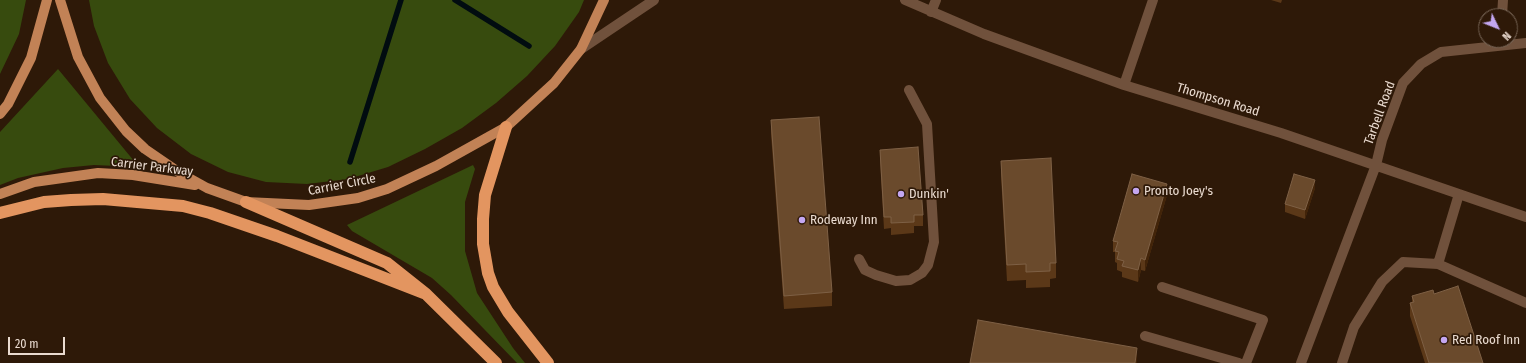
<!DOCTYPE html>
<style>
body{margin:0}
#map{position:relative;width:1526px;height:363px;overflow:hidden;background:#2e1908;font-family:"Fira Sans Condensed",sans-serif}
canvas{display:block}
.north{position:absolute;left:1478px;top:8px;width:40px;height:40px;box-sizing:border-box;background:#2e1908;border:1px solid #796758;border-radius:50%;rotate:133deg;font-size:11px;font-weight:700;line-height:16px;text-align:center;color:#eadbd0}
.north::after{content:'';display:block;margin:auto;width:14px;height:18px;background:#c4a7f1;clip-path:polygon(50% 0,100% 100%,50% 72%,0 100%)}
.scale{position:absolute;left:8px;top:337px;width:57px;height:18px;box-sizing:border-box;border:2px solid #eadbd0;border-top:0;padding-left:5px;font-size:12px;line-height:14px;white-space:nowrap;color:#eadbd0;-webkit-text-stroke:3px #2e1908;paint-order:stroke}
</style>
<div id="map">
<canvas width="1526" height="363"></canvas>
<div class="north">N</div>
<div class="scale">20 m</div>
</div>
<script>
const ctx = document.querySelector('canvas').getContext('2d');
ctx.lineJoin = 'round';
function fillPath(path, color) {
  ctx.fillStyle = color;
  ctx.fill(path, 'evenodd');
}
function poly(rows) {
  const path = new Path2D();
  for (const r of rows) {
    path.moveTo(r[0], r[1]);
    for (let i = 2; i < r.length; i += 2) path.lineTo(r[i], r[i + 1]);
  }
  return path;
}
function stroke(path, color, width, dash) {
  ctx.strokeStyle = color;
  ctx.lineWidth = width;
  ctx.lineCap = dash ? 'butt' : 'round';
  ctx.setLineDash(dash || []);
  ctx.stroke(path);
}
function write(font, color, halo, rows, align = 'center') {
  ctx.font = font + ' "Fira Sans Condensed",sans-serif';
  ctx.lineWidth = 3.5;
  ctx.setLineDash([]);
  ctx.textBaseline = 'middle';
  ctx.strokeStyle = halo;
  ctx.fillStyle = color;
  for (const [text, x, y, turn = 0] of rows) {
    ctx.save();
    ctx.translate(x, y);
    ctx.rotate((+turn || 0) * Math.PI / 180);
    ctx.textAlign = isNaN(turn) ? turn : align;
    if (halo) ctx.strokeText(text, 0, 0);
    ctx.fillText(text, 0, 0);
    ctx.restore();
  }
}
fillPath(poly([
 [0,0,26,0,19,34,0,74],
 [89,0,584,0,579,12,555,46,527,76,496,103,462,128,425,149,388,167,348,179,307,184,266,182,228,172,191,154,157,128,130,99,108,63,94,26],
 [58,69,139,167,94,165,63,168,18,178,0,185,0,132],
 [473,165,475,169,465,202,465,251,477,293,513,348,525,363,517,363,451,295,432,278,352,231,347,225]
]), '#374b0e');
stroke(poly([
 [455,0,529,46],
 [350,162,401,0]
]), '#010c10', 5.5);
stroke(poly([
 [905,0,984,34,1124,85,1281,133,1526,217],
 [931,12,936,0],
 [1502,16,1503,0],
 [581,49,654,0],
 [1124,85,1153,0],
 [859,259,865,270,876,275,896,281,910,280,922,273,928,265,934,242,927,124,909,90],
 [1438,264,1459,194],
 [1162,287,1263,320,1246,363],
 [1145,336,1239,363],
 [1301,363,1376,165,1382,140,1403,83,1421,64,1441,52,1526,43],
 [1342,363,1354,327,1382,282,1403,262,1438,264,1526,303]
]), '#70513c', 10);
stroke(poly([
 [60,0,78,57,100,98,126,131,145,149,180,173,207,188,246,202,309,205,358,198,387,189,436,166,506,127,554,83,581,49,604,0],
 [0,114,8,104,31,58,47,0],
 [0,194,34,182,98,173,133,175,195,185]
]), '#c28256', 10);
stroke(poly([
 [506,127,485,195,483,219,483,244,488,273,493,287,508,312,548,363],
 [246,202,387,263,426,294,496,363],
 [0,213,44,202,71,200,103,199,183,206,210,213,277,236,426,294]
]), '#e39560', 12);
fillPath(poly([
 [1271,0,1282,0,1281,3],
 [771,120,832,292,832,306,784,309,771,134],
 [880,150,923,215,923,226,914,226,914,233,891,235,891,228,884,229,880,161],
 [1001,161,1056,263,1056,278,1050,279,1050,287,1026,288,1026,280,1007,281,1001,176],
 [1315,188,1305,219,1285,212,1285,204],
 [1167,195,1145,271,1141,270,1138,282,1122,277,1122,272,1117,270,1117,263,1115,262,1115,252,1113,252,1113,241],
 [1434,294,1483,363,1425,363,1410,316,1410,303,1412,302,1412,296]
]), '#5b3818');
fillPath(poly([
 [1315,180,1315,188,1305,219,1305,210],
 [1167,184,1167,195,1145,271,1145,260],
 [1141,258,1141,270,1138,282,1138,270],
 [1137,348,1137,363,1135,363]
]), '#422409');
const building = poly([
 [819,117,832,292,784,296,771,120,819,117],
 [918,147,923,215,914,215,914,222,891,223,891,217,884,217,880,150,918,147],
 [1051,158,1056,263,1050,263,1050,271,1026,272,1026,264,1007,265,1001,161,1051,158],
 [1132,174,1167,184,1145,260,1141,258,1138,270,1122,266,1124,261,1117,259,1119,252,1115,251,1118,242,1113,241,1132,174],
 [1294,174,1315,180,1305,210,1285,204,1294,174],
 [1458,286,1483,363,1429,363,1410,303,1414,302,1412,296,1433,290,1434,294,1458,286],
 [978,320,1137,348,1135,363,970,363,978,320]
]);
fillPath(building, '#6a4a2c');
stroke(building, '#7e6045', 1);
for (const [x, y, r, color] of [
 [1136,191,4,"#c4a7f1"],
 [901,194,4,"#c4a7f1"],
 [802,220,4,"#c4a7f1"],
 [1444,340,4,"#c4a7f1"]
]) {
  const dot = new Path2D();
  dot.arc(x, y, r, 0, 2 * Math.PI);
  ctx.fillStyle = color;
  ctx.fill(dot);
  stroke(dot, '#2e1908', 1.5);
}
write('13px', '#eadbd0', '#2e1908', [
 ["Thompson Road",1218,100,17],
 ["Tarbell Road",1380,113,-70],
 ["Carrier Parkway",152,167,7],
 ["Carrier Circle",342,185,-11]
]);
write('13px', '#eadbd0', '#2e1908', [
 ["Pronto Joey's",1144,191],
 ["Dunkin'",909,194],
 ["Rodeway Inn",810,220],
 ["Red Roof Inn",1452,340]
], 'left');
</script>
